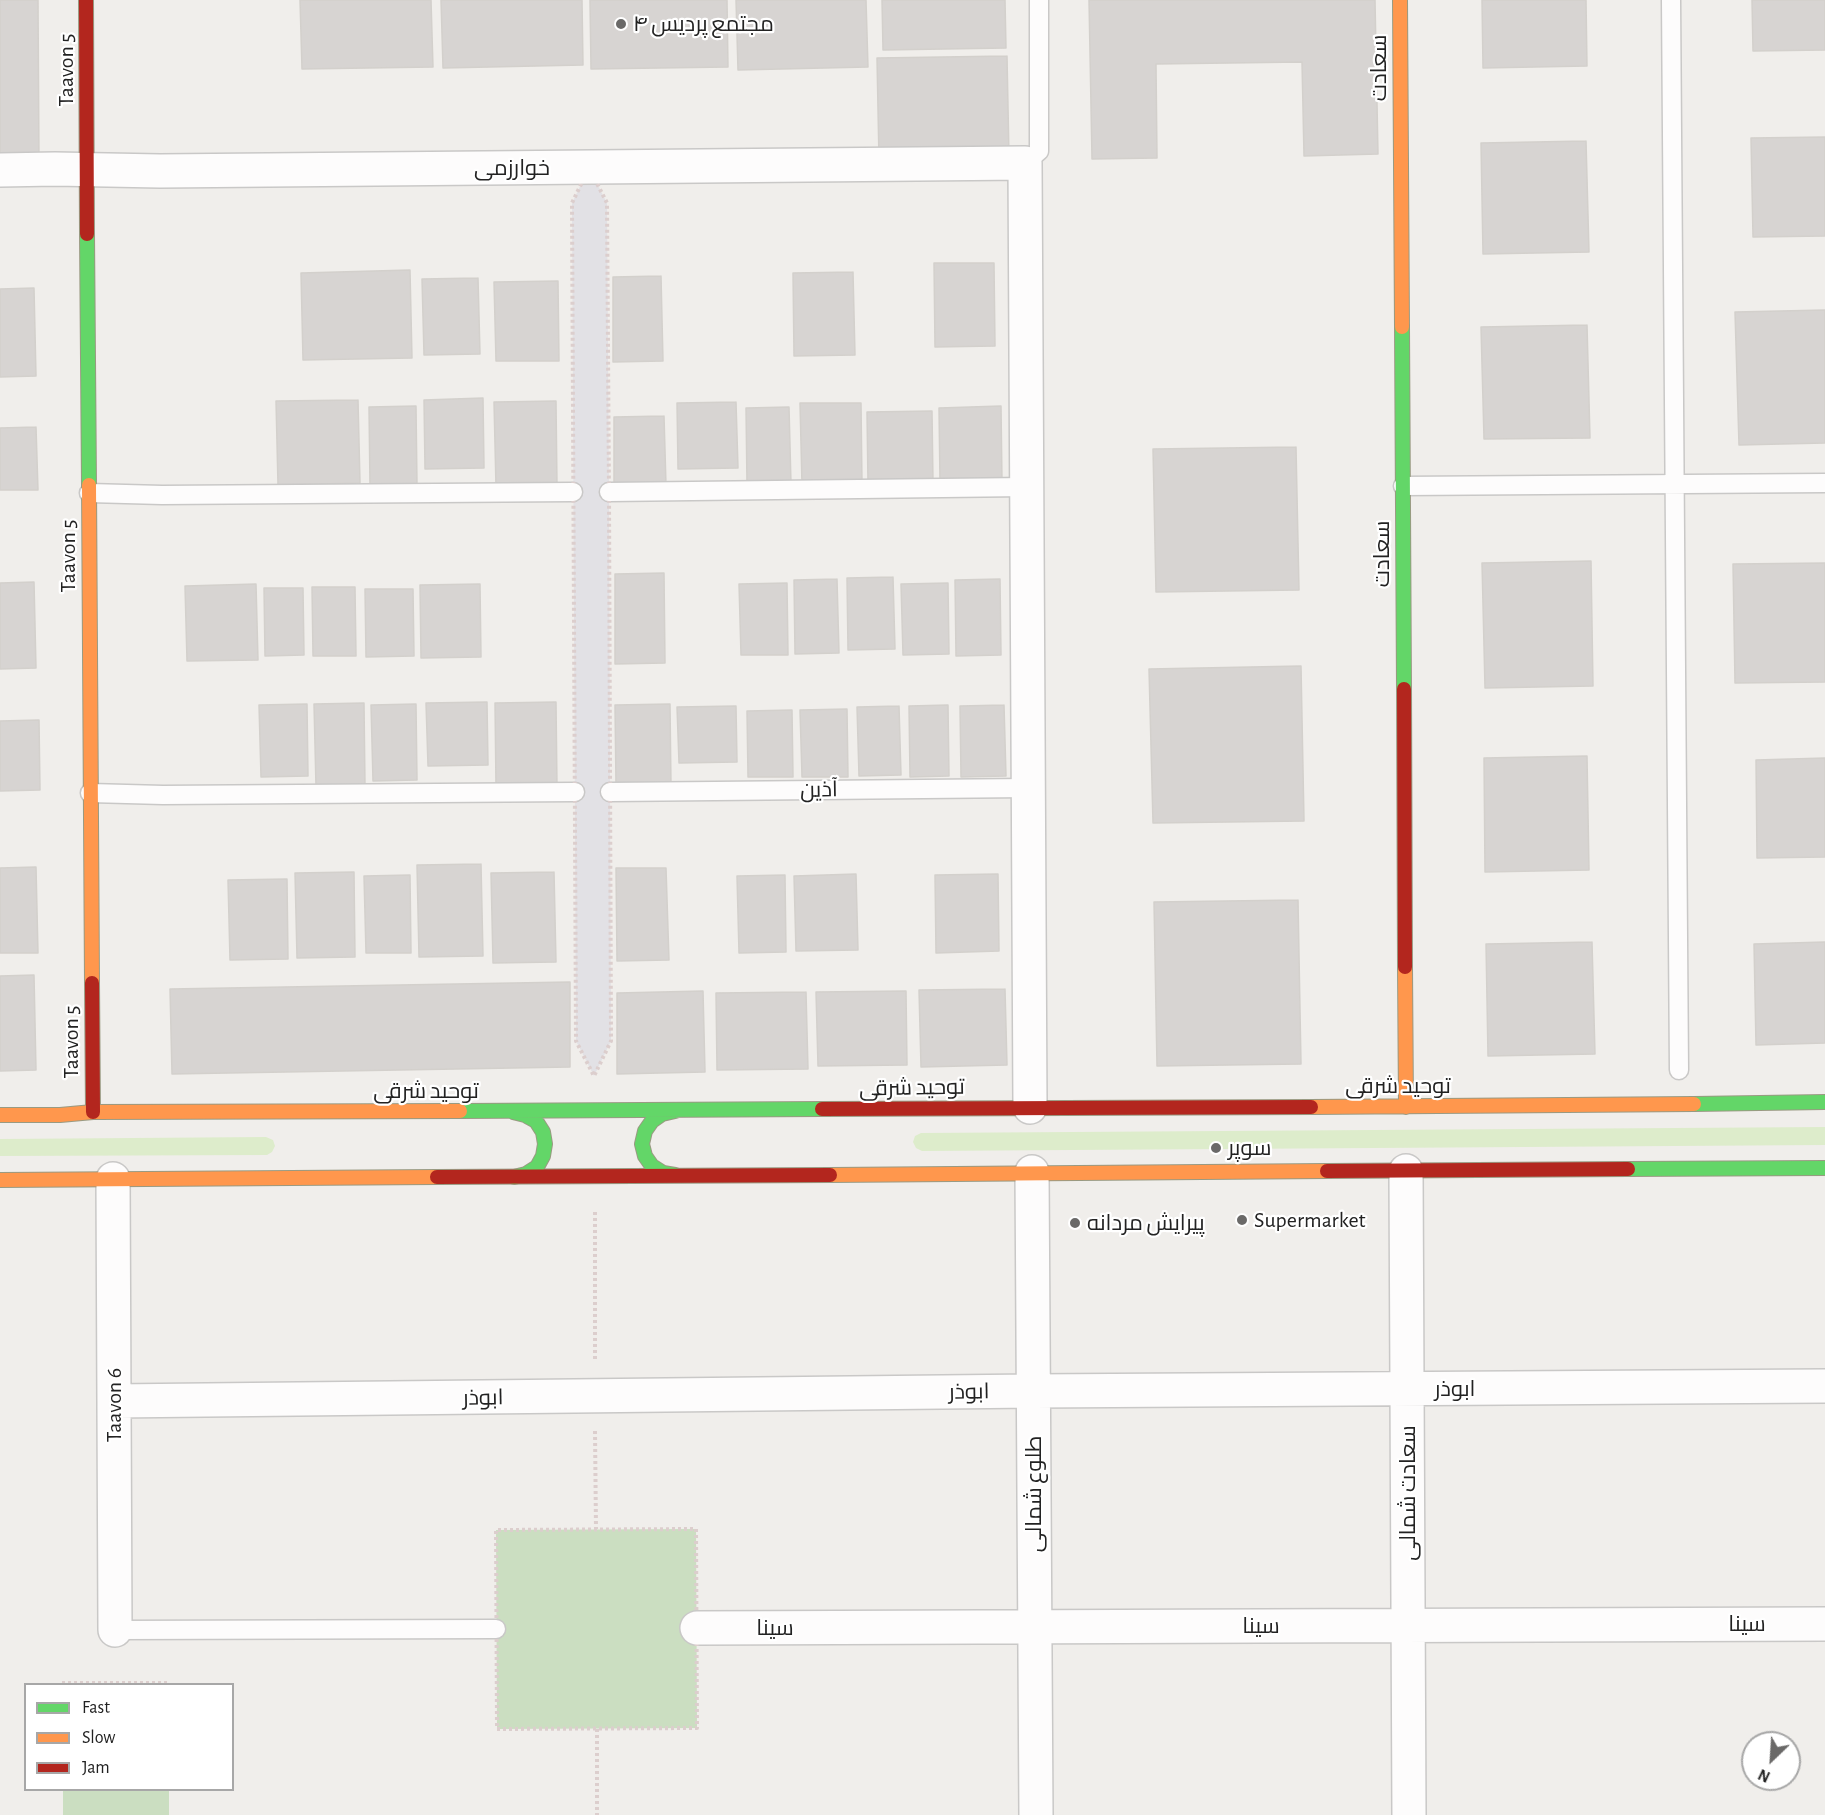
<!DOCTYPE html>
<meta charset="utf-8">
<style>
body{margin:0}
#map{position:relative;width:1825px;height:1815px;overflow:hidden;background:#f0eeeb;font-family:"Alegreya Sans",sans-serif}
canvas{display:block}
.legend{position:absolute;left:24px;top:1683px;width:210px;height:108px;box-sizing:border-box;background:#fff;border:2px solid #a7a7a7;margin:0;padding:8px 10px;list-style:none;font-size:18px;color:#222}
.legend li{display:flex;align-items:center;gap:12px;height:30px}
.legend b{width:30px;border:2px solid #a7a7a7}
.north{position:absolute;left:1741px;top:1731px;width:60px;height:60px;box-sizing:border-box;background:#fff;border:2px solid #a7a7a7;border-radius:50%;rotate:205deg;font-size:16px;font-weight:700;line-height:24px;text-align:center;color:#222}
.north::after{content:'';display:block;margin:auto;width:21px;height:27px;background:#6a6968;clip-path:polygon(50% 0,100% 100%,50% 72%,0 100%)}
</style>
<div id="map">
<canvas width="1825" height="1815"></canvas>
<ul class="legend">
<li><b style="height:8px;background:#63d668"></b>Fast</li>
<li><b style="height:8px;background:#ff974d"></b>Slow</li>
<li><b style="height:8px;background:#b3261e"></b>Jam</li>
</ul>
<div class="north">N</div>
</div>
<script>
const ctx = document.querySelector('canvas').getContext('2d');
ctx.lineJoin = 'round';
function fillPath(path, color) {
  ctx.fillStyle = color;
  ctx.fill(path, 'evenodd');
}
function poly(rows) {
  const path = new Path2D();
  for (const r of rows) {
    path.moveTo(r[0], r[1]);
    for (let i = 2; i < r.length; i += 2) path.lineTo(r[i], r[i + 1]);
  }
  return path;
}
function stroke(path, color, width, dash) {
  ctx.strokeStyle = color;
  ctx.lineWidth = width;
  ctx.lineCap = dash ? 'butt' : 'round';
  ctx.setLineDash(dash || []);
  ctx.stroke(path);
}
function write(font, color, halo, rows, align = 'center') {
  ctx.font = font + ' "Alegreya Sans",Cairo,sans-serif';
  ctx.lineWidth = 4.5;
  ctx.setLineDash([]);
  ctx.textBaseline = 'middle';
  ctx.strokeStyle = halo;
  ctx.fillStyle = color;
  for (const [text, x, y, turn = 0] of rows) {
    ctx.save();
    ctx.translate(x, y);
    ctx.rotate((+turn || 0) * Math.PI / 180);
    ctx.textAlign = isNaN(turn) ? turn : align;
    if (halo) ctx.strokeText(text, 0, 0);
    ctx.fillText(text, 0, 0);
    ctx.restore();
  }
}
fillPath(poly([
 [1825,1127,1825,1145,922,1151,916,1148,913,1142,915,1136,921,1133],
 [266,1137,273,1140,275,1146,272,1152,267,1155,0,1156,0,1139]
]), '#ddeccb');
fillPath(poly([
 [696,1529,697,1728,497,1729,496,1530],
 [63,1790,169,1790,169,1815,63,1815]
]), '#cbdec1');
fillPath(poly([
 [589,168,607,203,609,492,611,1041,594,1076,576,1041,572,203]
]), '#e2e1e5');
const building = poly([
 [0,0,38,0,39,162,0,162,0,0],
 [300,0,431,0,433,67,302,69,300,0],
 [441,0,582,0,583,65,443,68,441,0],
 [590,0,727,0,728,67,591,69,590,0],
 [736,0,866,0,868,67,738,70,736,0],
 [882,0,1005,0,1006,48,883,50,882,0],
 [1089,0,1375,0,1378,154,1304,156,1302,62,1156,64,1157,158,1092,159,1089,0],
 [1482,0,1586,0,1587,66,1483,68,1482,0],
 [1752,0,1825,0,1825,50,1753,51,1752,0],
 [1007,56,1009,157,879,160,877,58,1007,56],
 [1825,137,1825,236,1753,237,1751,138,1825,137],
 [1586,141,1589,252,1483,254,1481,143,1586,141],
 [934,263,994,263,995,346,935,347,934,263],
 [410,270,412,358,303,360,301,273,410,270],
 [853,272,855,355,794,356,793,273,853,272],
 [661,276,663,361,613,362,613,277,661,276],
 [478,278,480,354,424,355,422,279,478,278],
 [558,281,559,361,496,361,494,282,558,281],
 [34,288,36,376,0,377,0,289,34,288],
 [1825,310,1825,443,1739,445,1735,312,1825,310],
 [1587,325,1590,438,1484,439,1481,327,1587,325],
 [483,398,484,468,425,469,424,400,483,398],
 [358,400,360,483,278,485,276,401,358,400],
 [556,401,557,486,496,487,494,402,556,401],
 [736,402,738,468,678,469,677,403,736,402],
 [800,403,861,403,862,484,802,485,800,403],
 [416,406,417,485,370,486,369,407,416,406],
 [1001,406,1002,482,940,482,939,408,1001,406],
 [789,407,791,484,747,485,746,408,789,407],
 [932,411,933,483,868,484,867,412,932,411],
 [664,416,666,485,614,486,614,417,664,416],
 [36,427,38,490,0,490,0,428,36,427],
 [1296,447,1299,590,1156,592,1153,449,1296,447],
 [1591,561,1593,686,1485,688,1482,563,1591,561],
 [1825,563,1825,682,1735,683,1733,564,1825,563],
 [664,573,665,663,615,664,615,574,664,573],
 [893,577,895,649,848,650,847,578,893,577],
 [837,579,839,653,795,654,794,580,837,579],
 [1000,579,1001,655,956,656,955,580,1000,579],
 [34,582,36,668,0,669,0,583,34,582],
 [787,583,788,655,741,655,739,584,787,583],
 [948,583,949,654,903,655,901,584,948,583],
 [256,584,258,660,187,661,185,586,256,584],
 [480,584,481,657,421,658,420,585,480,584],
 [312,587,355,587,356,656,313,656,312,587],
 [264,588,303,588,304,655,265,656,264,588],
 [365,589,413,589,414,656,366,657,365,589],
 [1301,666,1304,821,1153,823,1149,669,1301,666],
 [487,702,488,765,428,766,426,703,487,702],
 [556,702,557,787,496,787,495,703,556,702],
 [364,703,365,786,316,787,314,704,364,703],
 [307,704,308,776,261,777,259,705,307,704],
 [416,704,417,780,373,781,371,705,416,704],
 [670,704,671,786,616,786,615,705,670,704],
 [948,705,949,776,910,777,909,706,948,705],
 [1004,705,1006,776,961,777,960,706,1004,705],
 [736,706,737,762,679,763,677,707,736,706],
 [899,706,901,775,859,776,857,707,899,706],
 [847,709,848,777,802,777,800,710,847,709],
 [792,710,793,777,748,777,747,711,792,710],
 [39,720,40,790,0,791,0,721,39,720],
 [1587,756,1589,870,1485,872,1484,758,1587,756],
 [1825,758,1825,857,1757,858,1756,760,1825,758],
 [481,864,483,956,419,957,417,865,481,864],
 [36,867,38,953,0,953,0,868,36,867],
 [616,868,666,868,669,960,617,961,616,868],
 [354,872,355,957,297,958,295,873,354,872],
 [554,872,556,962,493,963,491,873,554,872],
 [856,874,858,950,796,951,794,876,856,874],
 [998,874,999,951,936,953,935,875,998,874],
 [410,875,411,953,366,953,364,876,410,875],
 [785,875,786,952,739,953,737,876,785,875],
 [287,879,288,959,230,960,228,880,287,879],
 [1298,900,1301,1064,1157,1066,1154,902,1298,900],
 [1592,942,1595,1054,1488,1056,1486,944,1592,942],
 [1825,942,1825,1043,1756,1045,1754,944,1825,942],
 [34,975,36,1070,0,1071,0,976,34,975],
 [570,982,570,1067,172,1074,170,989,570,982],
 [1005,989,1007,1065,921,1067,919,990,1005,989],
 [703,991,705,1072,617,1074,617,993,703,991],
 [906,991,907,1065,818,1066,816,992,906,991],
 [806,992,808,1069,717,1070,716,993,806,992]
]);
fillPath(building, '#d7d4d2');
stroke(building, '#d3d0cc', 1.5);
const lane = poly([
 [1671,0,1679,1070],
 [1025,163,1039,151,1039,0],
 [1403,486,1825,483],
 [609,492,1026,487],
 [89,493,162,495,573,492],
 [610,792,1028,788],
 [90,793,163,795,575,792],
 [115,1630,496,1629]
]);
const street = poly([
 [0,170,55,169,160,171,1025,163,1030,1107],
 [1406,1171,1409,1815],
 [1032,1172,1036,1815],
 [113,1179,115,1630],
 [114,1401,1034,1391,1825,1386],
 [697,1628,1825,1624]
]);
const fast = poly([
 [87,234,89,485],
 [1402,327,1404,689],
 [1694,1104,1825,1102],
 [460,1111,822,1109],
 [675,1111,662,1114,652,1121,645,1131,642,1144,645,1156,652,1166,663,1173,675,1175],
 [513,1112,525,1115,536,1121,543,1132,545,1144,543,1156,537,1167,526,1174,514,1177],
 [1628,1169,1825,1168]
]);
const slow = poly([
 [1400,0,1402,327],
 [89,485,92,983],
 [1405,967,1406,1107],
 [1311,1107,1694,1104],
 [0,1115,60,1115,93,1112,460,1111],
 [830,1175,1327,1171],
 [0,1180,437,1177]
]);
const jam = poly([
 [86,0,87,234],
 [1404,689,1405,967],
 [92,983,93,1112],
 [822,1109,1311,1107],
 [1327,1171,1628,1169],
 [437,1177,830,1175]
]);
stroke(lane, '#c9c8c7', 21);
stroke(street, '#c9c8c7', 36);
stroke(fast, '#999a82', 16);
stroke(slow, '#999a82', 16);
stroke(jam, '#999a82', 16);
stroke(poly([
 [589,168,607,203,609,492,611,1041,594,1076,576,1041,572,203,589,168],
 [595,1212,595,1360],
 [595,1431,596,1529],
 [696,1529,697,1728,497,1729,496,1530,696,1529],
 [62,1683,169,1683],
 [597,1729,597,1815]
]), '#dccecd', 4, [3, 3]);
stroke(lane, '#fdfcfc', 18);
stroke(street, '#fdfcfc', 33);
stroke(fast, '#63d668', 14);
stroke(slow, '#ff974d', 14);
stroke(jam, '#b3261e', 14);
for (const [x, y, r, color] of [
 [621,24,6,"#6a6968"],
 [1216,1148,6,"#6a6968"],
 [1242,1220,6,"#6a6968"],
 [1075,1223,6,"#6a6968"]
]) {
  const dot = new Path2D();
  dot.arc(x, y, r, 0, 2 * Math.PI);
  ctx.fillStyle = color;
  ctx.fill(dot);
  stroke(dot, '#fff', 2);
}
write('22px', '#222', '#fff', [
 ["مجتمع پردیس ۴",633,24],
 ["سوپر",1228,1148],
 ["Supermarket",1254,1220],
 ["پیرایش مردانه",1087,1223]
], 'left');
write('22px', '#222', '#fff', [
 ["سعادت",1379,68,-90],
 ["Taavon 5",66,70,-90],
 ["خوارزمی",512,168],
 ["سعادت",1382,554,-90],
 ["Taavon 5",68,556,-90],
 ["آذین",819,790,-1],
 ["Taavon 5",71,1042,-90],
 ["توحید شرقی",1398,1086],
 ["توحید شرقی",912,1088,-1],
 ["توحید شرقی",426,1091],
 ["ابوذر",1455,1389],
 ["ابوذر",969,1392,-1],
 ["ابوذر",483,1398,-1],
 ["Taavon 6",114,1405,-90],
 ["سعادت شمالی",1408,1493,-90],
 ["طلوع شمالی",1034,1494,-90],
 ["سینا",1747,1624],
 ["سینا",1261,1626],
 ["سینا",775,1628]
]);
</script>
